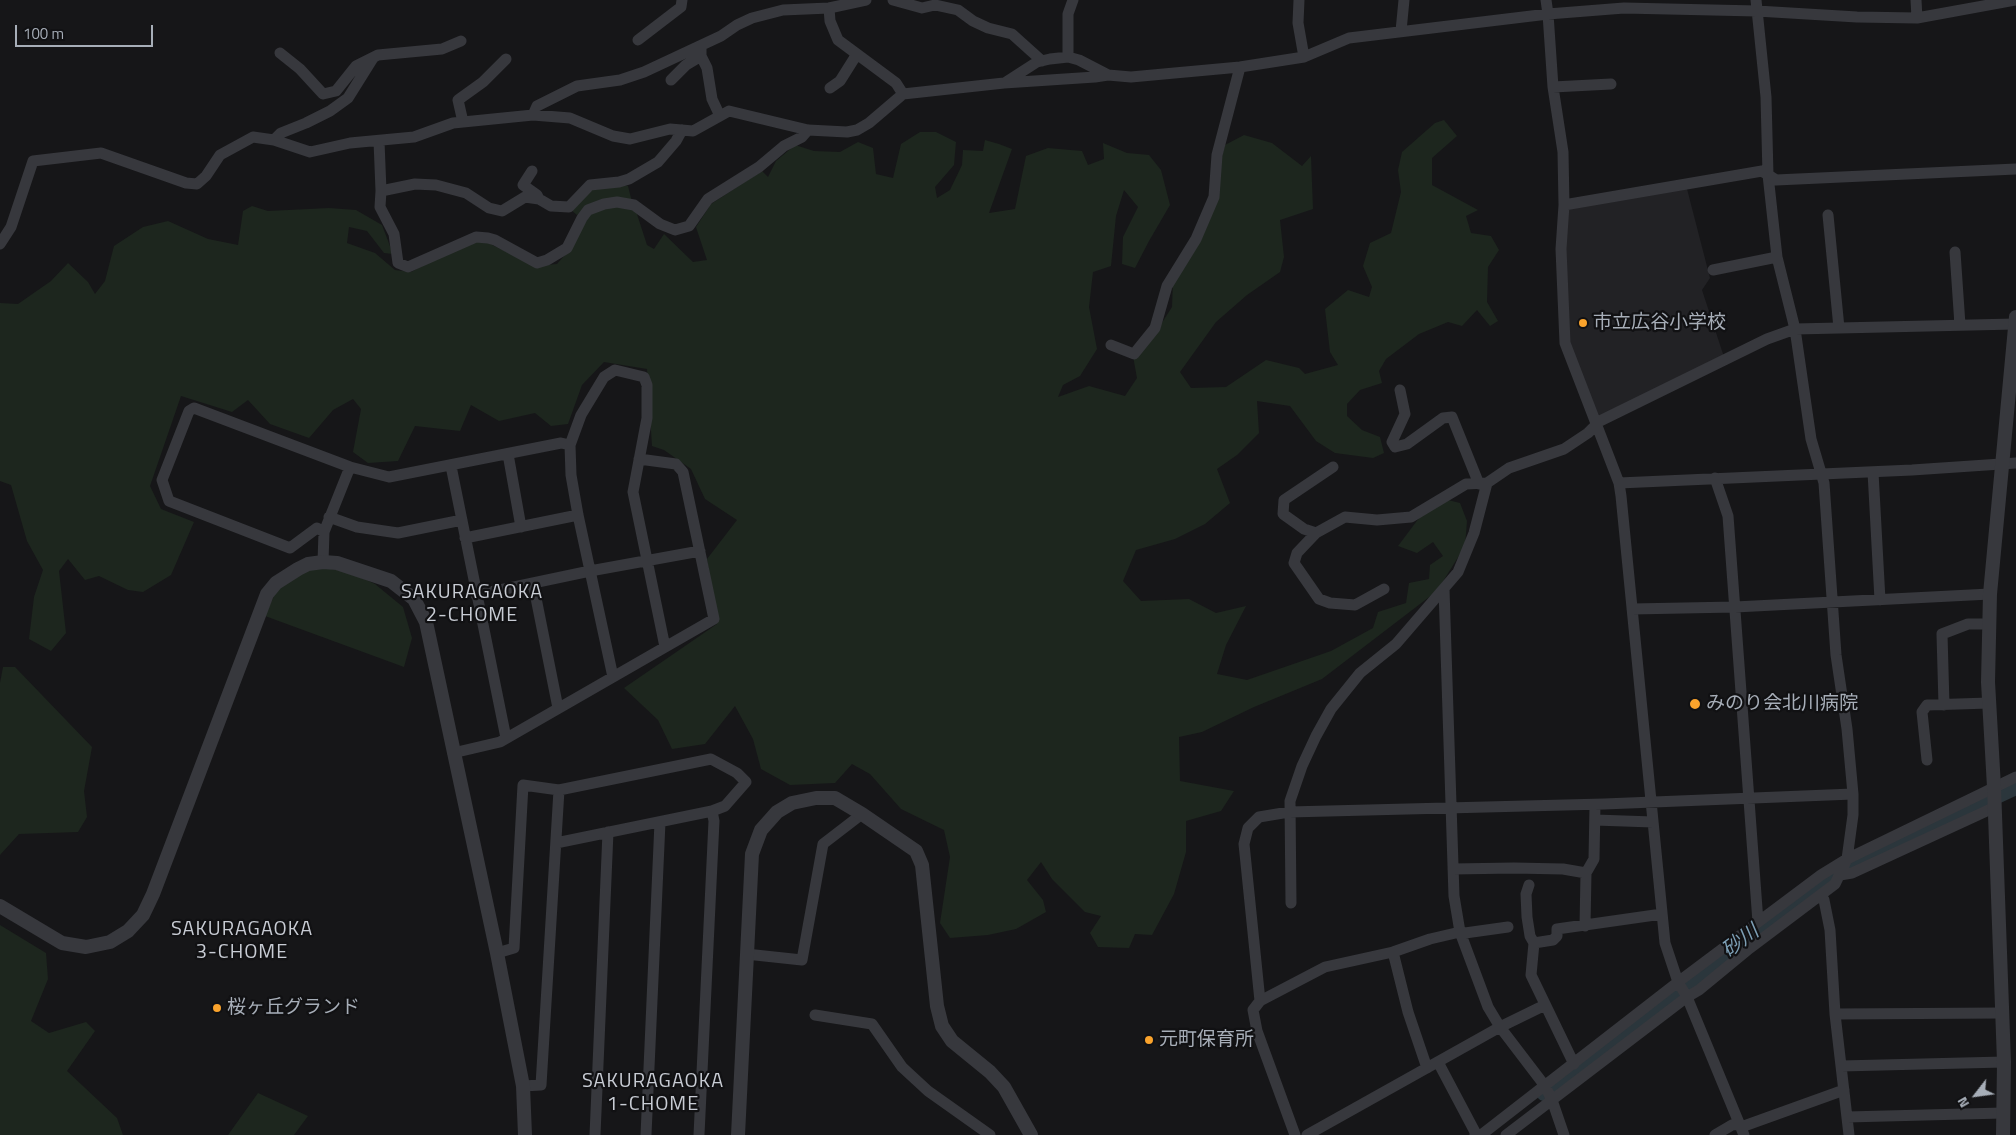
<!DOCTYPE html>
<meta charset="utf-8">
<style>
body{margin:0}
#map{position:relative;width:2016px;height:1135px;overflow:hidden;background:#161618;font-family:"Titillium Web",sans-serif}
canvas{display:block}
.north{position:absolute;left:1951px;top:1070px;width:50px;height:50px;-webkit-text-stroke:4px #111113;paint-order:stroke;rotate:240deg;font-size:14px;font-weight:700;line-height:20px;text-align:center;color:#a7aeb8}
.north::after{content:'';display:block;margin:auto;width:18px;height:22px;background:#a7aeb8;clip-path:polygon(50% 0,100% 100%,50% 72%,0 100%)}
.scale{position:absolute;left:15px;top:25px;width:138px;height:22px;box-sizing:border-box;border:2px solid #a7aeb8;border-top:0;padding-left:6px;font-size:15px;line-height:18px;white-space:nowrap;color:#a7aeb8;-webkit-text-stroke:4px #111113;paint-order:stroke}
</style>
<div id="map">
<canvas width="2016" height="1135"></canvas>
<div class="north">N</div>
<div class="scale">100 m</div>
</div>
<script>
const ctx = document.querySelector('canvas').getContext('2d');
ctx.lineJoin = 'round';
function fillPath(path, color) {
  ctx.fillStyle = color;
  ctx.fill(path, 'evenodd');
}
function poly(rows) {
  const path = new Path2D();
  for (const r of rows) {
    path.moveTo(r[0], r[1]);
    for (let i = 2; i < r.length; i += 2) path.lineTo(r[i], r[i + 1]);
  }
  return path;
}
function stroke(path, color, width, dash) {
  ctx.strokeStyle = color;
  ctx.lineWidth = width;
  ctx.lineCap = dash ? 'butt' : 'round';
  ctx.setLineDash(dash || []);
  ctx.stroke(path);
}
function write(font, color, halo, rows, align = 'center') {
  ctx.font = font + ' "Titillium Web","Noto Sans JP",sans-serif';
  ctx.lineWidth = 4.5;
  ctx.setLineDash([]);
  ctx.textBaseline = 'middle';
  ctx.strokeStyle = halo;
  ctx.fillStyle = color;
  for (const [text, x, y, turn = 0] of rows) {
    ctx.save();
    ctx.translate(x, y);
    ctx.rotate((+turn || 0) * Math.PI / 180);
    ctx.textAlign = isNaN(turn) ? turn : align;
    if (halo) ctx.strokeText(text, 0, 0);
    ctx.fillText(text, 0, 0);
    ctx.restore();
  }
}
fillPath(poly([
 [1686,185,1710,278,1702,290,1725,360,1596,424,1565,343,1564,205]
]), '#222225');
fillPath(poly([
 [1444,120,1457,136,1432,158,1432,185,1478,210,1466,216,1471,233,1491,236,1499,250,1488,267,1487,302,1498,321,1490,326,1477,310,1462,326,1448,322,1419,334,1386,359,1379,371,1382,383,1360,390,1347,404,1347,416,1362,430,1380,437,1384,453,1373,458,1335,453,1316,441,1290,406,1257,401,1259,433,1237,455,1217,469,1230,503,1205,524,1175,539,1136,550,1123,581,1141,601,1189,599,1216,613,1246,606,1226,645,1217,674,1247,680,1331,651,1373,628,1378,612,1406,603,1409,583,1429,579,1430,565,1443,556,1433,542,1417,553,1398,546,1422,514,1448,500,1460,503,1467,521,1465,546,1437,591,1322,679,1254,707,1202,732,1179,737,1180,781,1234,791,1221,811,1186,821,1186,852,1174,894,1152,935,1135,934,1129,948,1098,947,1090,933,1101,916,1085,912,1052,879,1041,862,1027,880,1043,900,1046,912,1016,929,988,935,950,938,940,923,950,857,944,830,901,809,870,774,852,764,835,783,790,785,761,769,753,739,735,706,705,744,672,749,658,720,624,688,717,624,707,559,737,520,705,499,691,469,664,450,652,446,647,369,604,362,582,385,568,424,551,426,535,413,499,421,471,405,460,431,415,426,398,461,368,463,353,452,361,409,353,399,333,410,309,438,270,424,248,400,232,412,181,396,150,486,161,509,194,522,171,575,143,592,128,590,99,576,85,580,68,559,59,571,66,633,51,651,29,639,34,597,43,570,27,541,11,485,0,481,0,303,18,304,51,281,68,263,88,282,95,294,105,281,114,246,143,227,168,221,208,239,238,245,243,211,252,206,268,211,329,208,356,210,382,225,393,254,384,253,367,231,349,227,347,243,375,253,395,270,411,272,468,242,482,240,536,266,557,264,570,249,593,209,614,204,635,208,647,245,654,249,664,234,693,262,707,260,696,227,711,204,762,171,768,177,776,161,795,145,814,151,840,152,858,142,873,148,876,174,893,178,901,144,920,132,936,132,956,142,954,165,935,187,937,198,950,190,962,165,963,150,983,151,985,140,999,144,1012,149,989,213,1015,209,1026,156,1048,148,1082,151,1088,165,1104,159,1103,143,1127,153,1149,155,1161,170,1170,205,1149,241,1135,268,1122,264,1123,237,1138,207,1124,190,1116,216,1111,266,1093,272,1089,307,1097,349,1080,376,1063,385,1058,397,1089,386,1125,396,1137,378,1133,356,1156,332,1172,307,1173,280,1198,242,1225,145,1244,135,1272,143,1302,166,1311,156,1313,209,1280,220,1284,257,1280,272,1247,295,1216,322,1180,372,1191,388,1226,387,1266,360,1299,368,1305,374,1338,365,1330,352,1325,309,1348,290,1369,297,1372,287,1363,266,1370,243,1391,233,1401,192,1398,170,1402,152,1435,123],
 [613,184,628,186,632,202,586,208,577,215,571,210,592,188],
 [319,567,349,572,375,584,403,607,412,638,404,667,265,616,278,587,307,569],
 [3,667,15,667,92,747,84,791,87,817,78,832,19,834,0,855,0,683],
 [0,925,46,953,48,979,31,1021,49,1033,86,1022,95,1031,67,1071,117,1118,123,1135,0,1135],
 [258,1093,308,1116,294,1135,228,1135]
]), '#1d261e');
stroke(poly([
 [1544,1093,1821,881,1855,862,2016,787]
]), '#2b363c', 16);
stroke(poly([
 [893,0,922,8,935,5,958,10,973,21,988,28,1012,34,1042,61],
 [1299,0,1298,23,1304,57],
 [1546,0,1548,14,1553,87,1563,152,1564,205,1561,249,1565,343,1619,483,1621,496,1665,943,1678,982,1687,997,1744,1135],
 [1916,0,1917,18],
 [829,8,830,21,838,40,896,83,903,94],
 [1401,31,1404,0],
 [638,40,681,7,682,0],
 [701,46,701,56,707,68,712,99,720,116],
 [280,53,300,69,323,94,336,91,356,66,378,55,442,49,461,41],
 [1068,57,1068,14,1073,0],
 [671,80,686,65,701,56],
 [1006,82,1037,62,1050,59,1068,57,1079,60,1108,75],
 [1553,87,1611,84],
 [830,88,840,81,857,54],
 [533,115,537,106,577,86,620,80,644,72,721,36,737,25,752,18,783,10,829,8,866,0],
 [463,122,458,100,483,82,506,59],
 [274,140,281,133,306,123,330,111,348,98,373,58],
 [379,141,381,191,380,207,394,234,398,263,408,267,476,237,488,238,495,240,537,263,547,260,567,248,582,218,588,210,604,204,617,202,634,205,660,224,675,230,689,226,708,199,759,167,784,146,802,137,808,130],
 [532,171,523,185,537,195,539,199],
 [381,191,415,184,436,185,466,193,489,208,502,211,525,197,539,199,551,206,569,207,590,185,619,182,629,179,658,162,676,141,682,130],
 [1564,205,1762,171,1776,180,2016,169],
 [1828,215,1839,328],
 [0,244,11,227,33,161,101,153,186,183,197,184,206,176,220,155,253,137,274,140,310,152,350,143,414,137,453,123,533,115,570,118,613,136,630,139,670,129,693,131,729,111,808,130,847,132,857,130,869,123,903,94,1004,83,1095,77,1108,75,1131,77,1240,67,1304,57,1349,38,1548,14,1624,8,1757,11,1857,17,1917,18,2016,0],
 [1955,252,1960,325],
 [1713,270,1777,257],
 [1111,345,1134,354,1155,328,1167,286,1196,239,1214,197,1217,155,1240,67],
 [1400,390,1405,414,1392,442,1395,447,1407,444,1443,418,1452,417,1479,484],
 [508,454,521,527],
 [451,466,506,738],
 [1873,472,1880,600],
 [1715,478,1728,516,1758,922],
 [1619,483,1912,470,2016,463],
 [329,517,357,527,398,533,462,520],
 [324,532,317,528,290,548,169,501,162,480,189,411,194,408,350,467,389,477,561,443,570,445],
 [1316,533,1304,529,1283,514,1284,500,1333,467],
 [465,538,578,515],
 [323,562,324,532,350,467],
 [533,583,558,708],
 [1384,589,1355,605,1330,603,1319,599,1294,563,1297,553,1316,533,1345,517,1377,520,1411,517,1466,484,1487,483,1509,468,1564,449,1588,433,1600,421,1767,339,1795,329,2015,324],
 [1444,589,1454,896,1460,932,1488,1007,1500,1027,1545,1086,1552,1100,1564,1135],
 [476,595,590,571,700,551],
 [1632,609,1735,607,1990,594],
 [613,677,578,515,571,475,570,445,581,415,604,377,615,370,644,377,647,385,647,418,633,492,665,647],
 [1944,705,1942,634,1968,624,1989,624],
 [453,753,500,742,714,619,683,472,676,464,639,459],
 [1927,760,1922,712,1927,705,1989,703],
 [1595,820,1653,822],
 [1453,869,1514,868,1563,869,1586,873],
 [1840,875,1852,873,1993,808],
 [1529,885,1526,894,1527,917,1530,936,1534,943],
 [1820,895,1824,900,1830,930,1835,1014,1849,1135],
 [1291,903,1290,801,1302,766,1316,736,1331,709,1360,673,1396,644,1458,572,1474,533,1487,483],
 [1585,926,1586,873,1594,859,1595,805],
 [1393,952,1408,1012,1427,1068],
 [497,953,514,948,523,785,559,790,711,759,737,773,746,782,725,806,712,811,556,843],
 [746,954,802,960,823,844,862,814],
 [1260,1001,1244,844,1248,828,1259,817,1289,812,1604,804,1853,794],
 [1835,1014,2002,1013],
 [815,1015,872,1024,902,1067,928,1091,990,1135],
 [1438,1062,1475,1132,1475,1135],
 [1574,1064,1531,975,1534,943,1553,940,1557,936,1557,929,1662,914],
 [1841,1066,2004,1062],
 [523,1086,541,1085,559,790],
 [1847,1117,2003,1113],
 [595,1135,608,832],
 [646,1135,660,822],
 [699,1135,714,821,712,811],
 [1295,1135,1257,1031,1253,1010,1260,1001,1325,967,1393,952,1430,939,1460,932,1465,933,1508,927],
 [1307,1135,1500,1027,1545,1005],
 [1481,1135,1678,982,1821,875,1847,859,2016,777],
 [1506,1135,1687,997,1699,990,1750,948,1835,884,1847,859,1853,815,1853,794,1847,729,1836,655,1824,483,1811,439,1795,329,1777,257,1768,175,1766,97,1756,0],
 [1715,1135,1732,1125,1739,1124,1744,1126,1844,1090]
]), '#37383d', 11);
stroke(poly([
 [0,906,62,943,86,947,110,942,128,931,143,915,153,894,267,594,276,583,298,569,308,564,323,562,337,563,391,581,414,599,426,622,497,953,523,1086,525,1135],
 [738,1135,752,854,761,830,777,812,792,803,816,798,835,798,862,814,916,851,922,865,937,1006,942,1026,952,1041,990,1072,1004,1087,1031,1135],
 [2003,1135,2004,1062,1994,787,1988,682,1990,594,2016,317]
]), '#37383d', 14);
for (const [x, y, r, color] of [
 [1583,323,5,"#faa32c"],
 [1695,704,6,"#faa32c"],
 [217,1008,5,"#faa32c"],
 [1149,1040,5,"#faa32c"]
]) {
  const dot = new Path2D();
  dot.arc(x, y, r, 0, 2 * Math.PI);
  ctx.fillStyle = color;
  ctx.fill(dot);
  stroke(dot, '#111113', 2);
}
write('19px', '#a7aeb8', '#111113', [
 ["市立広谷小学校",1593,323],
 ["みのり会北川病院",1706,704],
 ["桜ヶ丘グランド",227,1008],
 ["元町保育所",1159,1040]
], 'left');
ctx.letterSpacing = '1px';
write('20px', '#c8ccd4', '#111113', [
 ["SAKURAGAOKA",472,593],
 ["2-CHOME",472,616],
 ["SAKURAGAOKA",242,930],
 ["3-CHOME",242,953],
 ["SAKURAGAOKA",653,1082],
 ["1-CHOME",653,1105]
]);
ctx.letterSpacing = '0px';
write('italic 20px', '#7d9fb5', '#111113', [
 ["砂川",1741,942,-37]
]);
</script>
